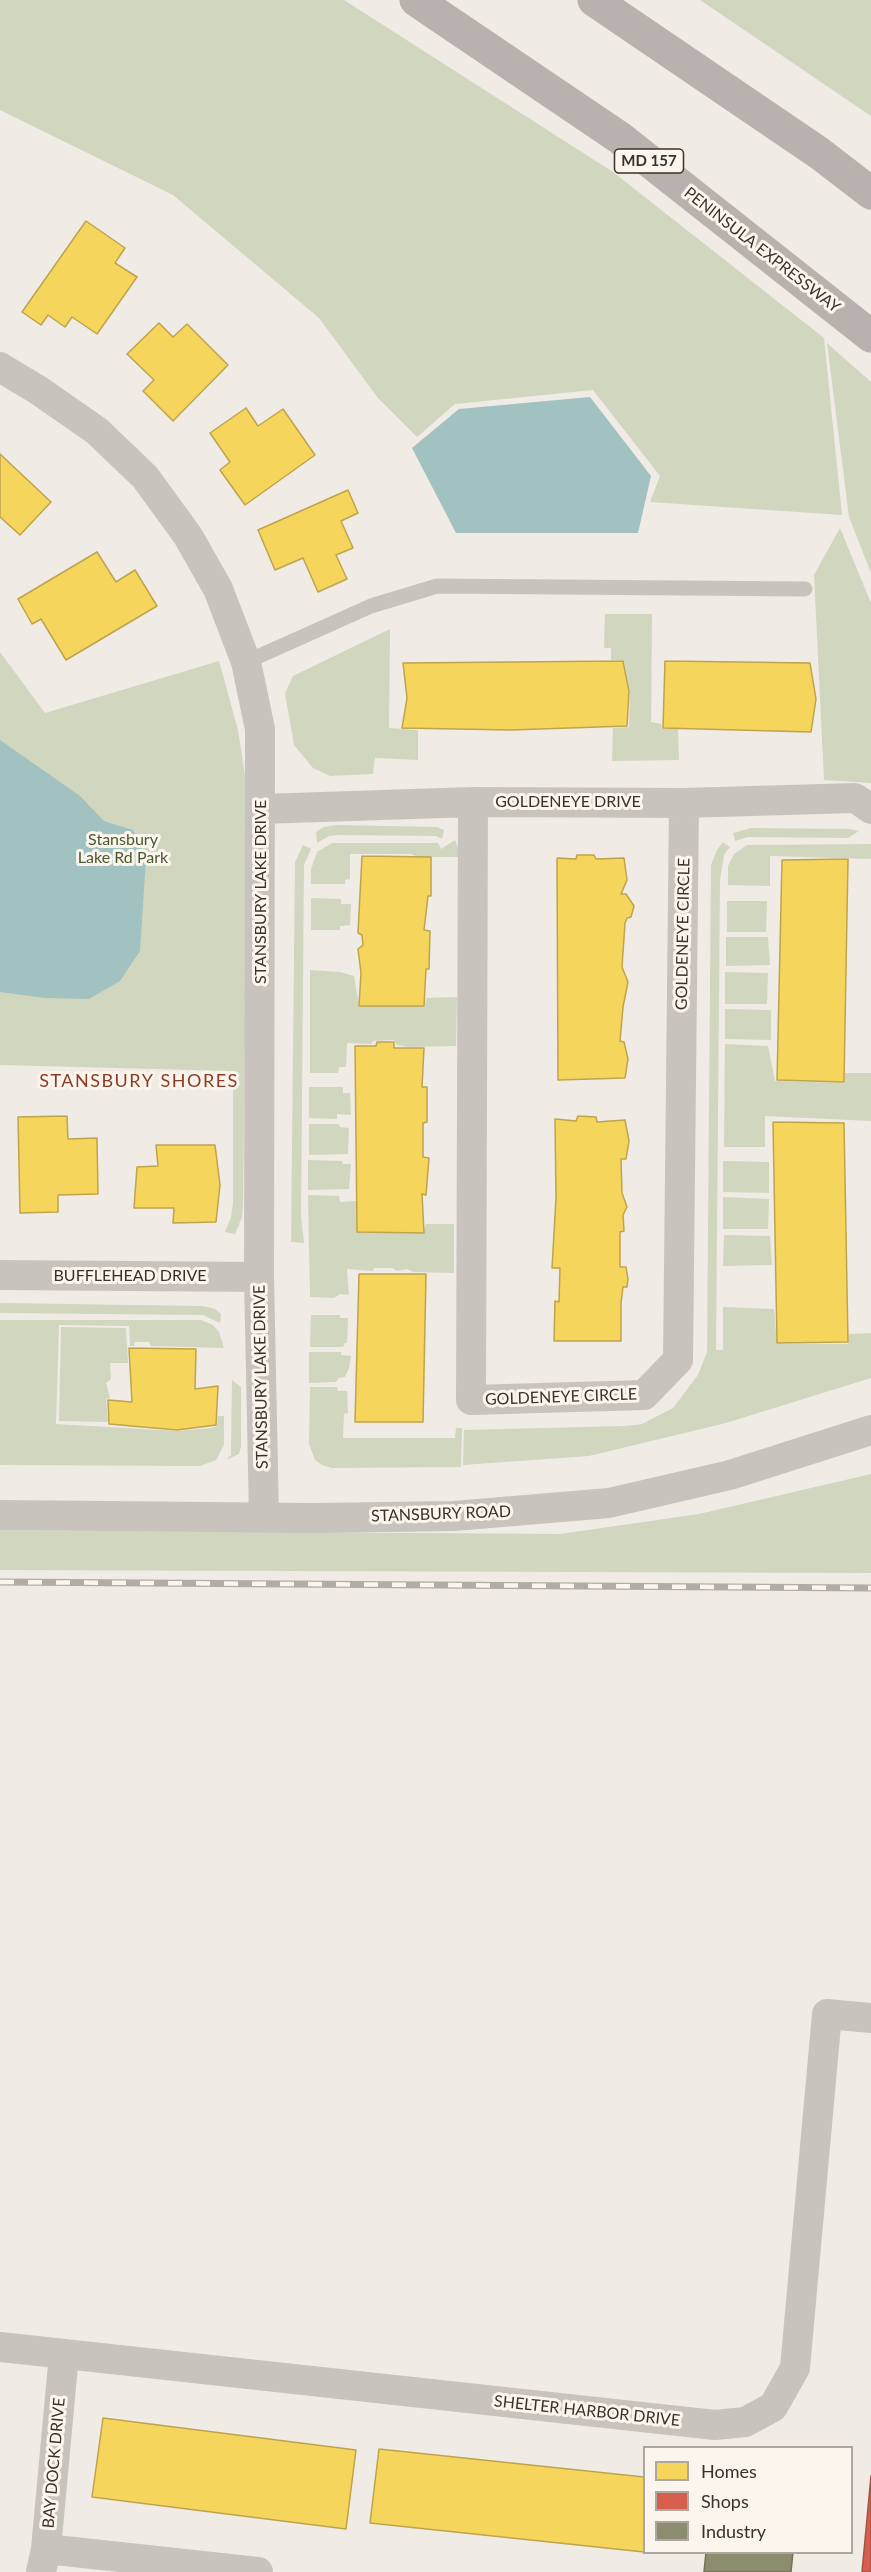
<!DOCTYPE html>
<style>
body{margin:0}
#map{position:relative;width:871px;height:2572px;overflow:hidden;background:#f0ebe5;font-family:Lato,sans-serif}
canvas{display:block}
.legend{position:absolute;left:643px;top:2446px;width:210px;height:108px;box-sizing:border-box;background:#fbf5ee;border:2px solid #aea6a0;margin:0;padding:8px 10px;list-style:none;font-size:18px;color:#3b302b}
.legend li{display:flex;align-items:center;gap:12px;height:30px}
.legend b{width:30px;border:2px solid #aea6a0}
</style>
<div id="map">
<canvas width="871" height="2572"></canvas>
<ul class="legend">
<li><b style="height:16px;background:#f6d55c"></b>Homes</li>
<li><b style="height:16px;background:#d6604d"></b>Shops</li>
<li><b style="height:16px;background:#8c8c6e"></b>Industry</li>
</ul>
</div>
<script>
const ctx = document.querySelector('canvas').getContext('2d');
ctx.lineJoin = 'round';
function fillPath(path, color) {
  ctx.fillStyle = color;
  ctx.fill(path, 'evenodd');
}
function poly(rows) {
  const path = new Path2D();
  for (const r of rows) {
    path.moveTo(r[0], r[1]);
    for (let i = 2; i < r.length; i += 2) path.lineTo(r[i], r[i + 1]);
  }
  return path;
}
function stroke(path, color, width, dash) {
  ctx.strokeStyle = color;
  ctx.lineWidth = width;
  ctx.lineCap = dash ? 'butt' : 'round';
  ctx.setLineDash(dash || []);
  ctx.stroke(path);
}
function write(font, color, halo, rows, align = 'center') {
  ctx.font = font + ' Lato,sans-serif';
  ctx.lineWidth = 6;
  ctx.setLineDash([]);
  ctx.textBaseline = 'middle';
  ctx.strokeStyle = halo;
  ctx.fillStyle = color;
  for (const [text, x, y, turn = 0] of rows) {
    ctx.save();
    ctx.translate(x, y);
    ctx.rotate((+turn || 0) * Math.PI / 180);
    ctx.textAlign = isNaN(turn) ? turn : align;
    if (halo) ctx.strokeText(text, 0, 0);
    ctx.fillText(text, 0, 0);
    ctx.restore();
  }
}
fillPath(poly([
 [0,0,344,0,613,172,824,338,842,515,650,502,660,476,593,390,455,404,417,437,378,398,319,318,173,195,0,110],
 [700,0,871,0,871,116],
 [827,343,871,382,871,573,849,517],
 [840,528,871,603,871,783,824,780,814,575],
 [605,614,652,614,651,722,661,724,662,729,678,729,679,760,612,761,613,728,629,727,630,691,624,661,611,660,611,648,604,648],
 [390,629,389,728,418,730,418,760,375,758,373,774,330,776,313,768,294,745,285,693,293,676],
 [0,652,45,713,219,661,238,730,248,795,243,1203,242,1217,235,1234,225,1232,231,1217,233,1204,233,1071,0,1065],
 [337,825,437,827,444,830,442,839,436,836,337,835,329,836,317,843,316,832,324,827],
 [751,828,850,829,859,831,848,838,748,837,735,841,733,833],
 [455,840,459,851,459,857,418,857,411,854,350,854,350,879,345,880,345,884,311,884,311,869,317,852,332,843,438,843,441,849],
 [723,842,730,847,724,855,720,880,716,1350,723,1350,723,1307,774,1309,777,1344,848,1344,849,1334,871,1333,871,1378,726,1423,589,1456,463,1465,464,1430,625,1426,642,1424,673,1408,698,1375,707,1352,711,865,717,850],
 [871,844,871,859,770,856,770,886,728,885,728,866,734,854,747,845],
 [303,845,311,849,304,865,301,1217,304,1243,291,1242,295,862],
 [311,898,341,899,341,904,351,904,350,925,340,926,340,930,311,930],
 [727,901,767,901,766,932,727,932],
 [726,937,768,937,770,965,726,966],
 [310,970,340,972,354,976,359,1006,425,1006,426,998,457,997,456,1046,409,1047,397,1045,394,1040,373,1041,371,1044,347,1043,346,1067,339,1067,338,1073,310,1073],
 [725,972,768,973,767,1004,725,1004],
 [725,1009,771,1010,771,1040,725,1039],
 [725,1044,768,1046,775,1081,845,1083,845,1073,871,1073,871,1121,765,1116,765,1147,724,1147],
 [309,1087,343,1087,343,1093,350,1093,351,1115,337,1114,337,1119,309,1118],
 [309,1124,339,1124,340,1127,349,1128,348,1154,309,1155],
 [308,1160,342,1161,343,1164,351,1164,349,1189,308,1190],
 [723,1161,769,1162,769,1193,723,1192],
 [308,1195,339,1196,340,1202,356,1201,357,1226,424,1230,426,1224,454,1224,454,1273,413,1272,407,1269,397,1271,392,1268,374,1268,373,1271,347,1269,349,1295,340,1294,334,1298,310,1297],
 [723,1197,769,1199,768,1229,723,1229],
 [724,1235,770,1236,772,1265,723,1266],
 [0,1303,203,1306,215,1309,221,1314,220,1323,203,1315,0,1313],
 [311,1315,340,1315,340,1318,348,1318,347,1343,345,1343,343,1347,310,1347],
 [0,1320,201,1320,213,1325,219,1332,224,1348,151,1346,149,1342,135,1342,134,1346,130,1346,129,1326,59,1325,56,1424,177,1431,212,1428,217,1426,218,1416,224,1416,224,1445,216,1460,200,1466,0,1465],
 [61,1327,126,1328,128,1363,110,1363,111,1379,106,1383,110,1398,106,1399,108,1422,59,1421],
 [309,1352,341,1352,341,1355,351,1356,349,1368,345,1377,339,1378,336,1382,309,1383],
 [232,1380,241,1387,241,1447,239,1454,226,1460,231,1455,231,1447],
 [310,1387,337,1387,338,1391,347,1391,348,1413,344,1414,343,1438,455,1438,456,1428,462,1428,461,1467,332,1468,322,1465,315,1460,309,1444],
 [871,1474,871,1573,0,1570,0,1530,560,1534,699,1514]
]), '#d1d6bf');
fillPath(poly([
 [590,397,651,476,638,533,456,533,412,448,459,409],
 [0,740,80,796,104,821,133,830,146,858,140,951,120,981,89,999,45,998,0,992]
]), '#a1c2c1');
const homes = poly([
 [86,221,125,248,115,263,137,277,97,334,72,317,65,327,48,315,41,325,22,312,86,221],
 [159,323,173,337,187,324,228,365,173,421,143,391,154,380,127,354,159,323],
 [246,408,258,426,283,409,315,455,245,505,220,470,230,462,210,433,246,408],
 [0,454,51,502,20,535,0,517,0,454],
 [348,490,358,513,341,521,353,548,336,555,347,579,318,592,303,558,275,570,258,530,348,490],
 [97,552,116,582,135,570,157,606,66,660,41,619,32,624,18,599,97,552],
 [623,661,629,691,627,726,511,730,402,728,407,698,403,663,623,661],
 [665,661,810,663,816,699,811,732,663,728,665,661],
 [577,855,594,855,596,859,624,858,627,880,621,894,626,894,634,906,631,917,627,918,625,923,622,967,628,982,623,1007,620,1041,624,1042,628,1059,625,1078,558,1080,557,858,576,859,577,855],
 [362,856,431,857,431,896,428,896,424,930,430,931,429,969,426,969,424,1006,359,1006,361,973,358,949,363,945,362,935,358,933,362,856],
 [848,859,844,1082,777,1080,782,860,848,859],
 [377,1042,394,1042,394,1048,424,1048,422,1087,427,1087,427,1122,423,1123,423,1157,429,1158,426,1195,422,1194,424,1233,357,1232,355,1046,376,1046,377,1042],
 [67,1116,68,1139,97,1138,98,1194,58,1195,58,1212,20,1213,18,1117,67,1116],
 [578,1116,596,1117,597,1122,625,1120,629,1141,626,1159,621,1159,622,1193,627,1207,623,1215,624,1231,620,1232,620,1267,626,1267,628,1279,627,1287,623,1287,621,1303,621,1341,554,1341,555,1301,559,1302,560,1268,552,1268,556,1198,555,1119,576,1121,578,1116],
 [773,1122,844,1123,848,1342,777,1343,773,1122],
 [156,1145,215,1145,220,1185,216,1222,173,1223,174,1208,134,1208,137,1167,158,1166,156,1145],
 [359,1274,426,1274,423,1422,355,1422,359,1274],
 [129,1348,196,1349,195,1389,218,1386,216,1425,177,1430,109,1424,108,1400,132,1402,129,1348],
 [103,2418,356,2450,346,2529,92,2497,103,2418],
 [379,2449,644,2477,644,2552,370,2523,379,2449]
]);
fillPath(homes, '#f6d55c');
stroke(homes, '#bea44d', 1.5);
const shops = poly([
 [871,2476,871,2572,862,2572,871,2476]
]);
fillPath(shops, '#d6604d');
stroke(shops, '#a85243', 1.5);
const industry = poly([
 [706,2552,793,2552,791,2572,704,2572,706,2552]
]);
fillPath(industry, '#8c8c6e');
stroke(industry, '#74705a', 1.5);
stroke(poly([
 [246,662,371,606,437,586,805,589]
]), '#c9c3be', 15);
stroke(poly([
 [0,367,38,390,97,431,145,477,188,536,218,589,246,662,260,729,259,1277,264,1517],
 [473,802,471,1400,644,1395,678,1360,684,803],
 [261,809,473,802,684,803,855,798,871,809],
 [0,1275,259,1277],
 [0,1515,313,1518,454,1516,609,1503,730,1475,871,1430],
 [0,2347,715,2425,745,2422,773,2407,795,2368,827,2014,871,2018],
 [46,2549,258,2572],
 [41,2572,46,2549,64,2354]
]), '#c9c3be', 30);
stroke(poly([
 [416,0,620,138,871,336],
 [594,0,819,153,871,193]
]), '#b8b1ad', 33);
const rail = poly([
 [0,1582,871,1588]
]);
stroke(rail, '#b1aca8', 7);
stroke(rail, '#fbf5ee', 4.5, [14]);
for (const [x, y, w] of [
 [649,161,69]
]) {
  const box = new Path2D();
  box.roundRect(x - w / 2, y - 12, w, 24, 4.5);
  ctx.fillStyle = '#fbf5ee';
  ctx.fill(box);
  stroke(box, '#3b302b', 1.5);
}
write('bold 15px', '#3b302b', null, [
 ["MD 157",649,161]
]);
write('16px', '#3b302b', '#fbf5ee', [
 ["PENINSULA EXPRESSWAY",762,250,38],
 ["GOLDENEYE DRIVE",568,802],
 ["STANSBURY LAKE DRIVE",261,892,-90],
 ["GOLDENEYE CIRCLE",683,934,-89],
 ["BUFFLEHEAD DRIVE",130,1276],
 ["STANSBURY LAKE DRIVE",261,1377,-91],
 ["GOLDENEYE CIRCLE",561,1397,-2],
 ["STANSBURY ROAD",441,1514,-2],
 ["SHELTER HARBOR DRIVE",587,2411,6],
 ["BAY DOCK DRIVE",54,2463,-85]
]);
write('16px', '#4a5a2e', '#fbf5ee', [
 ["Stansbury",123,840],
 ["Lake Rd Park",123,858]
]);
ctx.letterSpacing = '1.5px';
write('18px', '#8c3b22', '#fbf5ee', [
 ["STANSBURY SHORES",139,1081]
]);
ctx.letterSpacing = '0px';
</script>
